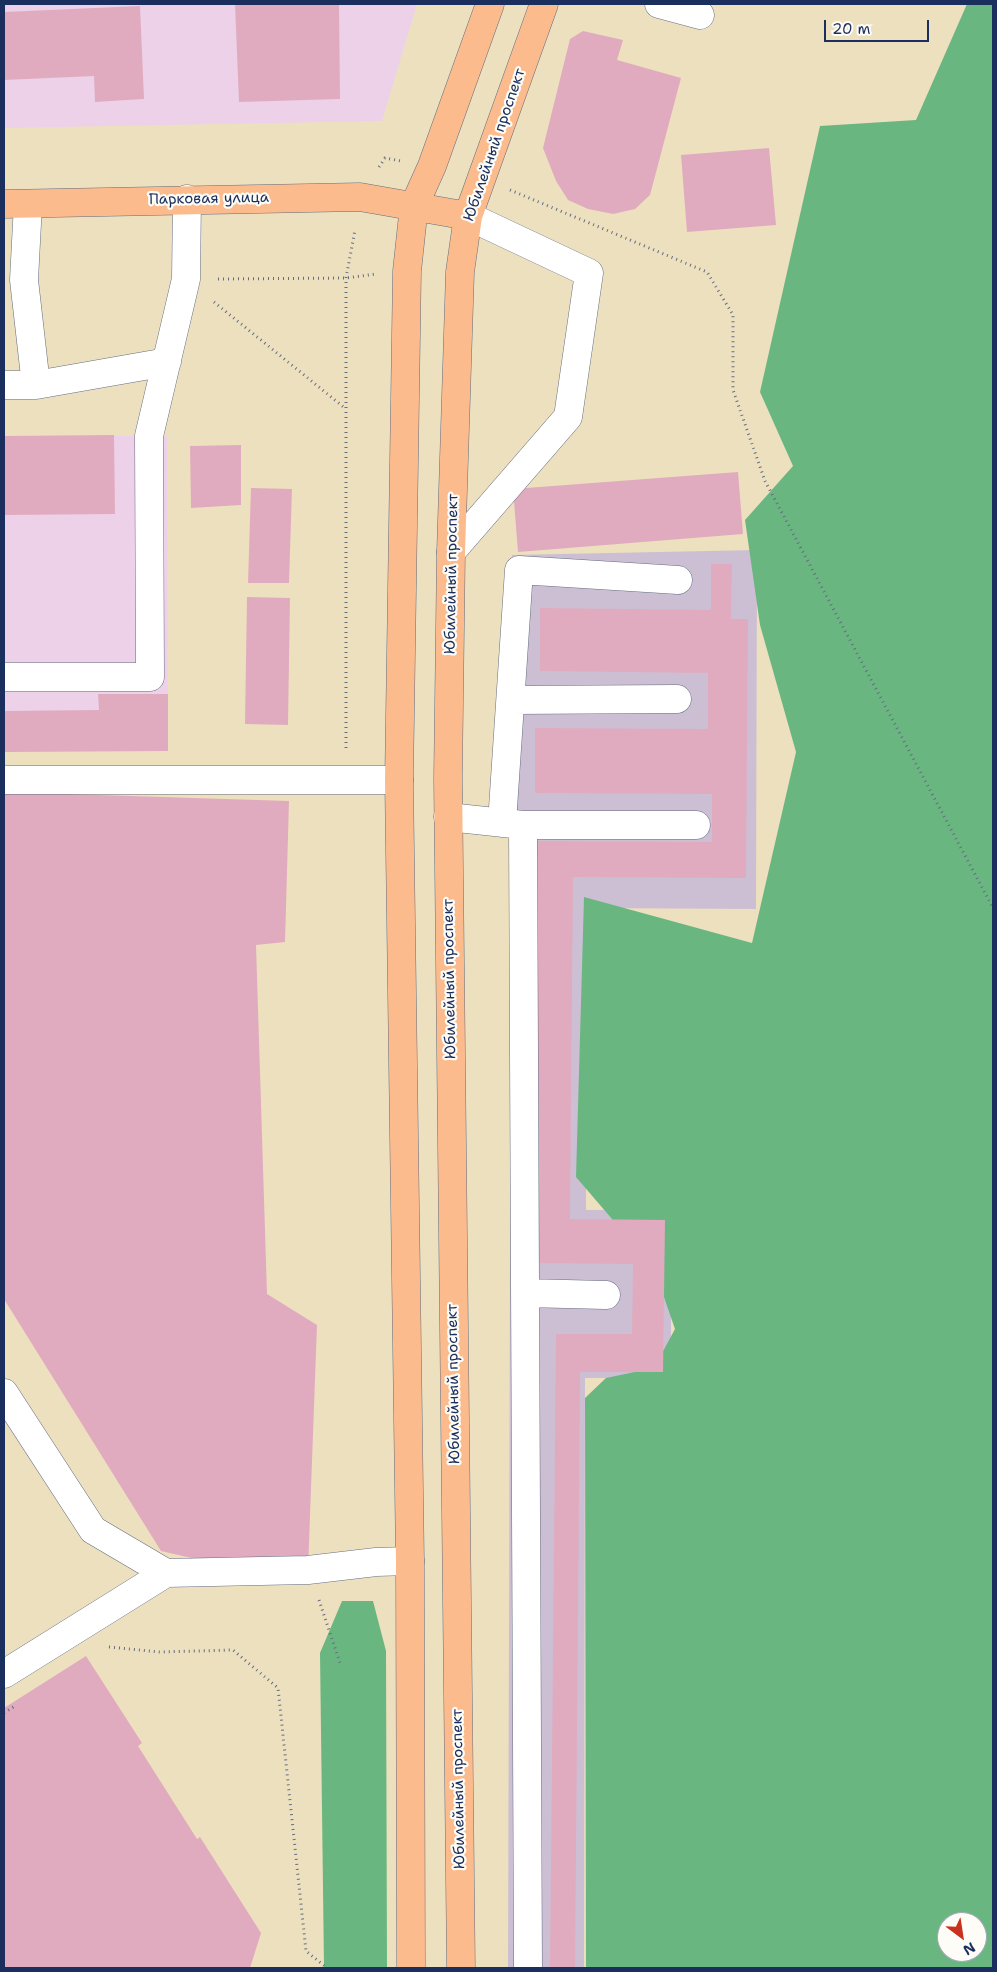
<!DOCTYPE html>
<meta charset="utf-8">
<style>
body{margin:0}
#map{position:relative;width:997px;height:1972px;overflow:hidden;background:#ede0bf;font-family:"Shantell Sans",sans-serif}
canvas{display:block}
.frame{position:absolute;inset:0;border:5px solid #1b2f5e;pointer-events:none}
.north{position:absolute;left:937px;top:1912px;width:50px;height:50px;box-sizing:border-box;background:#fdfcf7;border:1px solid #a3aaba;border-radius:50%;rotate:149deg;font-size:14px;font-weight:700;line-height:20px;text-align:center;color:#1b2f5e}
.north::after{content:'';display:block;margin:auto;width:18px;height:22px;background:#c8321e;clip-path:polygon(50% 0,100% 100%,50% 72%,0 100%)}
.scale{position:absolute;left:824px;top:20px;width:105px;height:22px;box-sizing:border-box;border:2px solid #1b2f5e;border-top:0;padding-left:6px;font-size:15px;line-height:18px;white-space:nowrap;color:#1b2f5e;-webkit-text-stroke:4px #fdfcf7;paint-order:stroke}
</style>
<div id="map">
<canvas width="997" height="1972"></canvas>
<div class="frame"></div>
<div class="north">N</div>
<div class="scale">20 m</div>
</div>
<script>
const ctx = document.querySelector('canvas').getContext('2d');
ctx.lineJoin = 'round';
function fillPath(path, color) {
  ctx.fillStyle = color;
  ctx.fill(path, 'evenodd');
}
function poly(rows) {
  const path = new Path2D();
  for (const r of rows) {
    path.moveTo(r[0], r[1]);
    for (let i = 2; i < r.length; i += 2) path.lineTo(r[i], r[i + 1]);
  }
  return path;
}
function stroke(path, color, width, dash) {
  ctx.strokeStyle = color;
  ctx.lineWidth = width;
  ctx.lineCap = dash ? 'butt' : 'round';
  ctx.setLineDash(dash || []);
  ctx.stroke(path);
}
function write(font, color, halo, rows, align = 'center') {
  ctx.font = font + ' "Shantell Sans",sans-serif';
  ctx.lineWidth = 4.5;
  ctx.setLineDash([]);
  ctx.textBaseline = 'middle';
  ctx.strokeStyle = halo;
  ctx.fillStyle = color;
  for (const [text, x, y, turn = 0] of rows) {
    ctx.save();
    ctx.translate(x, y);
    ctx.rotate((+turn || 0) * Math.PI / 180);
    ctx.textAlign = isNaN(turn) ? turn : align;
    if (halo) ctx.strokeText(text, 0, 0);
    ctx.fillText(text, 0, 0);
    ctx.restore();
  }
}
fillPath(poly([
 [4,4,417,4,382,121,4,128],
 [4,436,167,436,168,751,4,752]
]), '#edd1e9');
fillPath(poly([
 [757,550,756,909,586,908,586,1210,671,1210,671,1378,585,1378,584,1968,508,1968,512,555]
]), '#ccbfd4');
fillPath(poly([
 [967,4,993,4,993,1968,586,1968,585,1398,606,1378,654,1368,675,1329,654,1268,576,1177,584,897,752,943,796,752,760,625,745,520,793,466,760,392,820,126,916,120],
 [947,1922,977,1922,977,1952,947,1952],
 [342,1601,373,1601,386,1651,387,1968,324,1968,320,1653]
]), '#6ab680');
fillPath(poly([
 [235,4,339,4,340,99,239,102],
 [140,6,144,99,95,102,94,76,4,80,4,12],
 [583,31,623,40,617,60,681,78,650,195,635,209,613,214,588,209,568,200,556,181,543,148,570,39],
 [769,148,776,225,687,232,681,155],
 [114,435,115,514,4,515,4,436],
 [241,445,241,505,191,508,190,446],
 [738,472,743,534,518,552,513,489],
 [251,488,292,489,289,583,248,583],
 [711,564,732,564,731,619,748,619,746,878,573,877,570,1219,665,1220,663,1372,580,1372,575,1968,550,1968,556,1334,632,1334,633,1264,527,1263,530,841,712,842,712,794,535,793,535,728,708,729,708,673,540,671,540,608,711,610],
 [247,597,290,598,288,725,245,724],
 [98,694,168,694,168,751,4,752,4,711,99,710],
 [4,792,289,801,285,942,256,945,267,1294,317,1325,308,1570,204,1561,161,1551,4,1299],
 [86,1656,142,1743,138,1746,197,1839,200,1837,261,1933,250,1968,4,1968,4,1708]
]), '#e1abbf');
const minor = poly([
 [659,4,700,15],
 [28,204,24,280,36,385,167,362],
 [4,385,36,385],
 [451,552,568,417,589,273,468,216],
 [4,677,150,677,149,436,186,279,187,199],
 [511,700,677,699],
 [4,780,399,780],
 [448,817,523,825,528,1968],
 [502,823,519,570,678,580],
 [523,825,696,825],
 [525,1293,606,1295],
 [4,1393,93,1530,166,1573],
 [4,1674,166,1573,308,1570,376,1562,410,1561]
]);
const major = poly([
 [4,204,360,197,468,216],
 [411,1968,410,1561,399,780,407,271,414,206,432,166,490,4],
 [461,1968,448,778,451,552,460,272,468,216,544,4]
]);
stroke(minor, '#646d80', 29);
stroke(major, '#646d80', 29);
stroke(poly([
 [379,167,385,158,401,161],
 [510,190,707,272,733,315,733,390,765,481,993,908],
 [218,279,346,278,376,274],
 [214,302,346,409],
 [346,748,346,278,355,230],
 [319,1600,341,1666],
 [109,1647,160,1652,233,1650,278,1688,306,1951,327,1968],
 [4,1713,15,1706]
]), '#646d80', 3, [1, 4]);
stroke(minor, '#fff', 28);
stroke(major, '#fbbb8c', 28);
write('15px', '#1b2f5e', '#fdfcf7', [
 ["Юбилейный проспект",495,145,-71],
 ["Парковая улица",209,199,-1],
 ["Юбилейный проспект",452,574,-89],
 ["Юбилейный проспект",450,979,-91],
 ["Юбилейный проспект",454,1384,-91],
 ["Юбилейный проспект",459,1789,-91]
]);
</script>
